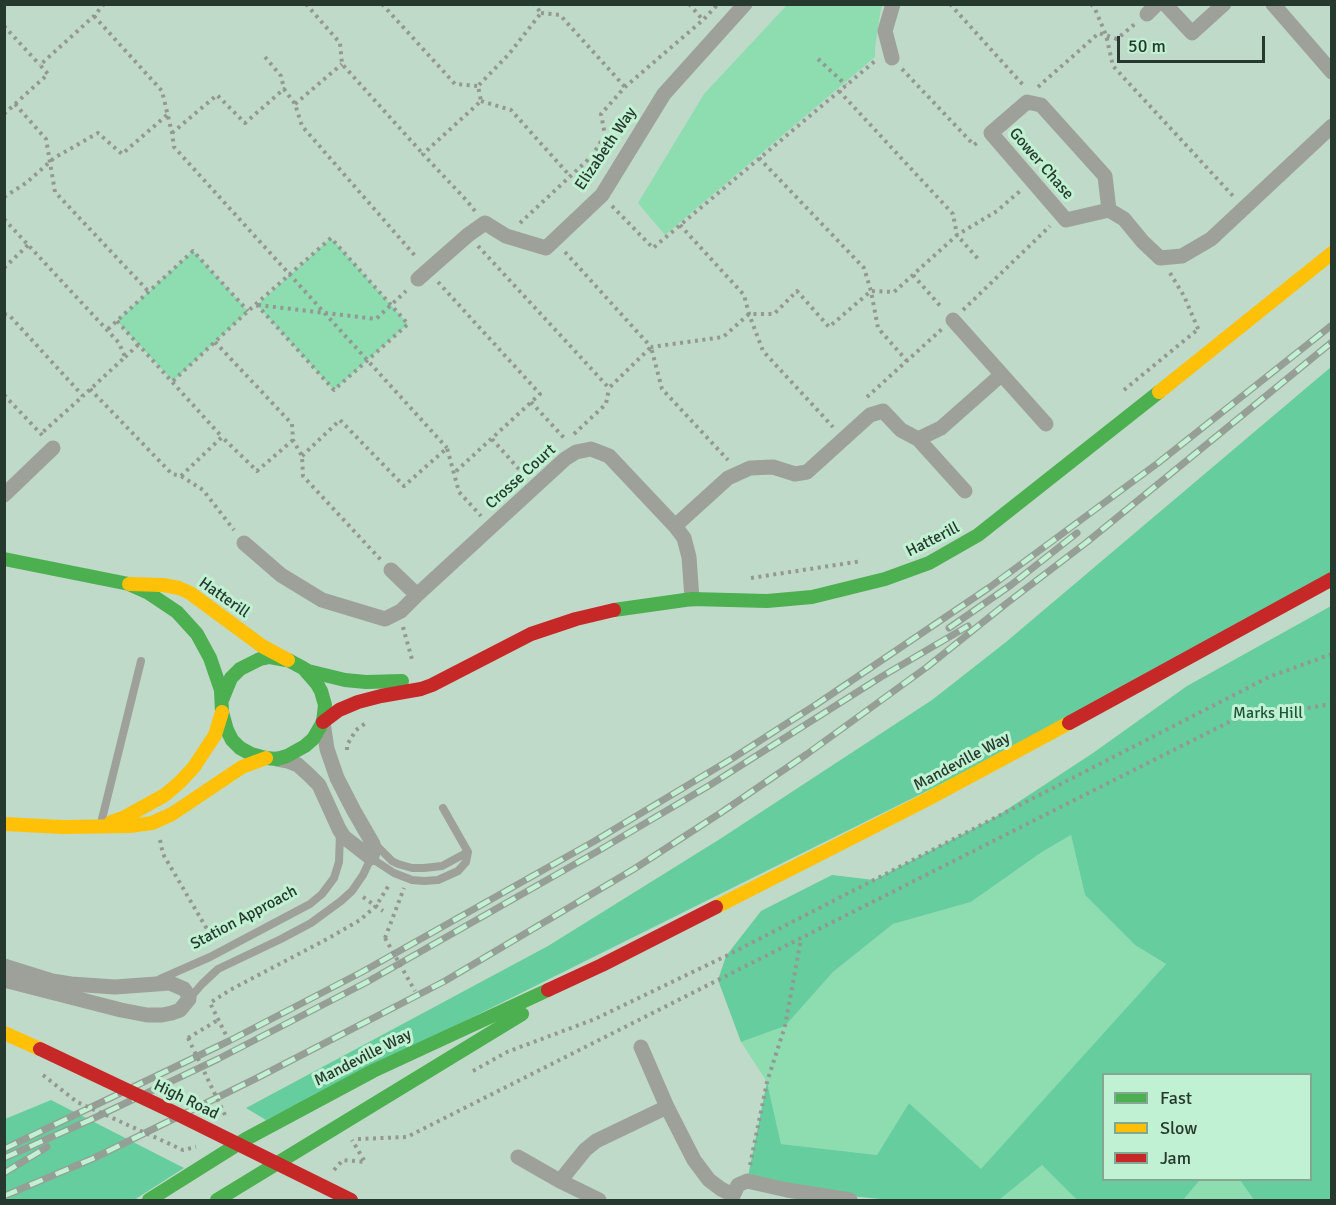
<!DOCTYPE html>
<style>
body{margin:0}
#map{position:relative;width:1336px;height:1205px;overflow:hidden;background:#c0dac9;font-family:Signika,sans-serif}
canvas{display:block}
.frame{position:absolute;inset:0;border:6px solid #26392e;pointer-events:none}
.legend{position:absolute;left:1102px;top:1073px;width:210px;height:108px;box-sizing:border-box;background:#c1f1d3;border:2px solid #83a791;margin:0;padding:8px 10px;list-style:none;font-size:18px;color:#26392e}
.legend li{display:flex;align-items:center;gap:12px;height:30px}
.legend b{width:30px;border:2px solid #83a791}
.scale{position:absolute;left:1117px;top:36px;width:148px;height:27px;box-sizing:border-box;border:3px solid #26392e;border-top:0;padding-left:8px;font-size:18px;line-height:21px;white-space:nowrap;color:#26392e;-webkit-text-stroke:4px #c1f1d3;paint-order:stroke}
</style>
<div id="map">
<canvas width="1336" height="1205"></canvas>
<div class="frame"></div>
<ul class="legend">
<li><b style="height:8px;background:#4caf50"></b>Fast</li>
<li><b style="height:8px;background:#ffc107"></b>Slow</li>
<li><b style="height:8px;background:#c62828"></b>Jam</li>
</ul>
<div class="scale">50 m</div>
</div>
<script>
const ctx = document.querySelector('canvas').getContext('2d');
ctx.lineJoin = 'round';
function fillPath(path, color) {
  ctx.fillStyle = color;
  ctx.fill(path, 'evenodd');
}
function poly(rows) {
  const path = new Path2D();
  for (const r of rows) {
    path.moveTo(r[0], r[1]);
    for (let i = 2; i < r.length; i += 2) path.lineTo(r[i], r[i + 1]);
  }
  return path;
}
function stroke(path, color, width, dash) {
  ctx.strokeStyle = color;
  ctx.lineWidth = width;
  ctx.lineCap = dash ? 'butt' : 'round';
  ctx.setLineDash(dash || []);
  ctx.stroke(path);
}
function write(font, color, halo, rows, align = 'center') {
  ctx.font = font + ' Signika,sans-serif';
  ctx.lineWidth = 6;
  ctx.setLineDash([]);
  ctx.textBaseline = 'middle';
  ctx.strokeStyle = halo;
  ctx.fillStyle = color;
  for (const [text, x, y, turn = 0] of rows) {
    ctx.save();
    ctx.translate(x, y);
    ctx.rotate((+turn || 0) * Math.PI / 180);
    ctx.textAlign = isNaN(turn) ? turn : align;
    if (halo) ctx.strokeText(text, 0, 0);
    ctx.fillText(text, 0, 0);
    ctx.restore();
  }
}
fillPath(poly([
 [787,5,883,5,881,8,875,48,875,57,665,235,638,203,704,94],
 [331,238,408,324,334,390,257,305],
 [193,251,248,311,173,381,117,321],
 [1071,835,1085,895,1135,945,1166,964,981,1170,909,1103,877,1155,781,1144,767,1082,741,1042,785,1026,833,972,893,924,971,902,1042,852],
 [1042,1165,1077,1200,999,1200],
 [1200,1180,1240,1180,1254,1200,1183,1200]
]), '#8dddb1');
fillPath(poly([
 [1331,367,1331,579,1148,681,266,1120,246,1108,548,946,720,839,932,700,1006,642],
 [1331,606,1331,1200,1254,1200,1240,1180,1310,1180,1310,1074,1104,1074,1104,1180,1200,1180,1183,1200,1077,1200,1042,1165,999,1200,891,1200,787,1190,747,1181,767,1082,781,1144,877,1155,909,1103,981,1169,1166,964,1135,945,1085,895,1071,835,1042,852,971,902,893,924,833,972,785,1026,741,1042,718,980,726,956,761,911,832,875,874,880,994,818,1093,753,1187,686],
 [51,1100,184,1168,134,1200,5,1200,5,1119]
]), '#65cd9e');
stroke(poly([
 [306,4,340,43,342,64,423,154],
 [382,4,455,84,478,86],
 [689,4,703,20],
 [950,4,1024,86],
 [1091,4,1095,9,1106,35,1113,66,1233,196],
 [541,13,560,15,625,87],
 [94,16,162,91,172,133,174,147,447,448],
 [4,26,40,65],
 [265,57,281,76,284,89],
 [818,59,846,85],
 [902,69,974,145,978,142],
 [1038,87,1099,33,1117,39,1136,23],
 [839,91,953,214,957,235,997,211,1020,191],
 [481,101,511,110,570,176],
 [15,104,46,139,55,192,149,292],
 [295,104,342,64],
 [4,114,48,74,40,65,94,16,104,4],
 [172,133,217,95,245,123,284,89,295,104,302,126,417,258],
 [759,158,864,268,871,291,878,328,907,361],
 [4,197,26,183,54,158,98,133,122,154,167,115],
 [612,206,653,248,875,61],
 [475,211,467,201,423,154,481,101,478,86,509,54,541,13,534,4],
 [4,219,119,343,125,357,83,396],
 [520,223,592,156,605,135,601,114,625,87,703,20,718,4],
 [680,225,744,295,749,314,763,351,833,427],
 [478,246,609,388,651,347,662,389,728,460],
 [565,252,651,347,723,337,749,314,774,314,797,291,829,327,871,291,894,292,957,235,979,260],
 [4,268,28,245],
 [1170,273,1184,296,1199,331],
 [913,275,942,308],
 [438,282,540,394,453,474],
 [258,305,376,319,406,291],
 [963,310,1050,226],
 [4,314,9,315,83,396,43,432],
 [117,321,222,437],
 [108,329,193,251,248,311],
 [215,342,292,424,293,440,302,456,303,476,381,560],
 [125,357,139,344],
 [173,381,248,311,331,238,408,324,334,390,257,305],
 [90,389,172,474,181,476,203,490,234,530],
 [1124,390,1197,330],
 [4,395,43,436],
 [867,397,942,329],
 [531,402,566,440],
 [574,434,606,404,609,388],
 [492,439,525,476],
 [302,456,340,420,404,486,447,448,459,492,481,516],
 [181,476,222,437,257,471,293,440],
 [751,578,862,561],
 [403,627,413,663],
 [347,750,347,745,356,730,366,723],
 [160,840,163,854,211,936,206,943],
 [363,897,383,911],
 [385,938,404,888],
 [188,1038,218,1020],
 [229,1041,210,1003,230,990,329,938,360,920,376,906,389,885],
 [473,1071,507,1052,595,1019,726,956,1269,677,1332,654],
 [358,1139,407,1137,1233,720,1332,704],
 [750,1165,767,1082,785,1026,801,939],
 [334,1170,343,1160,365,1162,352,1140]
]), '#939992', 4, [3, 4.5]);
stroke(poly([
 [101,823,141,661],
 [376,845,392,861,398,864,412,868,424,868,442,866,468,852],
 [160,979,210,957,310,904,322,894,334,878,339,862,340,834],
 [189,999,202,984,218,969,281,939,311,923,341,901,352,891,363,875,371,858,394,873,412,880,424,881,438,880,458,871,466,862,468,852,443,808]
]), '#9ea199', 8);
stroke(poly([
 [1165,4,1192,33,1224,4],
 [1273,4,1332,72],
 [1147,14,1157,4],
 [892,58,885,31,893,4],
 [1109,210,1105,176,1041,105,1027,102,991,133,1066,220,1109,210,1124,219,1143,242,1160,258,1182,256,1211,239,1332,126],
 [418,279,468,235,485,223,506,236,546,248,602,195,664,94,745,4],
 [953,320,1046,424],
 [918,439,965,491],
 [4,495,53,448],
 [675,526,728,478,750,468,773,467,795,474,807,472,870,415,883,411,901,430,918,439,941,428,1001,375],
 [244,543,281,575,322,600,385,619,401,611,417,595],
 [391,570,417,595,565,459,576,452,591,449,609,456,675,526,684,538,689,557,692,599],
 [277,759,288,761,298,765,309,775,319,785,339,829,344,837,371,858,374,850,373,844,354,811,337,778,327,749,323,722],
 [4,966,52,981,71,984,115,987,170,983,184,989,189,996,189,999,180,1010,172,1013,162,1015,147,1015,121,1010,4,980],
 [641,1047,667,1107,694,1160,709,1180,721,1189,733,1195],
 [518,1157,560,1181,599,1200],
 [560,1181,585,1150,596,1141,667,1107],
 [731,1200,738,1185,747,1181,787,1190,850,1200]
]), '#9ea199', 15);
stroke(poly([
 [4,559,129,584,147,592,177,612,197,634,210,658,221,690,222,712,227,730,232,740,240,748,251,754,266,758,277,759,287,756,305,746,313,739,323,722,325,705,321,691,317,684,303,668,288,660],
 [614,610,692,599,767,601,812,597,885,579,929,563,978,535,1159,392],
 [303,668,308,671,345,680,366,682,402,681],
 [222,700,231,678,240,669,260,659,270,657,286,660],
 [149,1200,246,1139,373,1071,548,990],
 [217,1200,522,1014]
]), '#4caf50', 14);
stroke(poly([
 [1159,392,1332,253],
 [129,584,163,585,179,588,190,593,262,646,288,660],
 [111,822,125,817,165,795,180,782,194,767,215,735,222,712],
 [4,824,63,827,130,826,152,823,172,814,242,767,266,758],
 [716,907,926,800,1069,723],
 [4,1033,40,1049]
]), '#ffc107', 14);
stroke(poly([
 [323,722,339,710,358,702,381,696,421,689,432,685,531,634,576,619,614,610],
 [1069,723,1332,579],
 [548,990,602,965,716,907]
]), '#c62828', 14);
const rail = poly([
 [949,628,1011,585,1077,533],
 [4,1149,229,1041,362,972,593,842,733,758,817,704,990,587,1158,463,1332,325],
 [4,1158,90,1120,218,1059,367,982,598,851,710,785,881,677,968,626],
 [4,1173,47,1147],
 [4,1196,92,1159,257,1078,445,981,634,869,722,812,807,754,927,667,1007,603,1087,542,1332,342]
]);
stroke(rail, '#959f96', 7);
stroke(rail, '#c1f1d3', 4.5, [14]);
stroke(poly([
 [385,938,415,991],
 [188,1038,225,1115],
 [43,1075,77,1102,183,1150,196,1147]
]), '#939992', 4, [3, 4.5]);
stroke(poly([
 [40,1049,171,1111,351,1200]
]), '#c62828', 14);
write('16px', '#26392e', '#c1f1d3', [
 ["Elizabeth Way",606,149,-56],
 ["Gower Chase",1041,164,49],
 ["Crosse Court",521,477,-42],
 ["Hatterill",933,540,-27],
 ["Hatterill",224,598,35],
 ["Mandeville Way",962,762,-28],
 ["Station Approach",244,918,-28],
 ["Mandeville Way",363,1058,-27],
 ["High Road",186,1100,26]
]);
write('16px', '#1c5538', '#c1f1d3', [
 ["Marks Hill",1268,714]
]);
</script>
